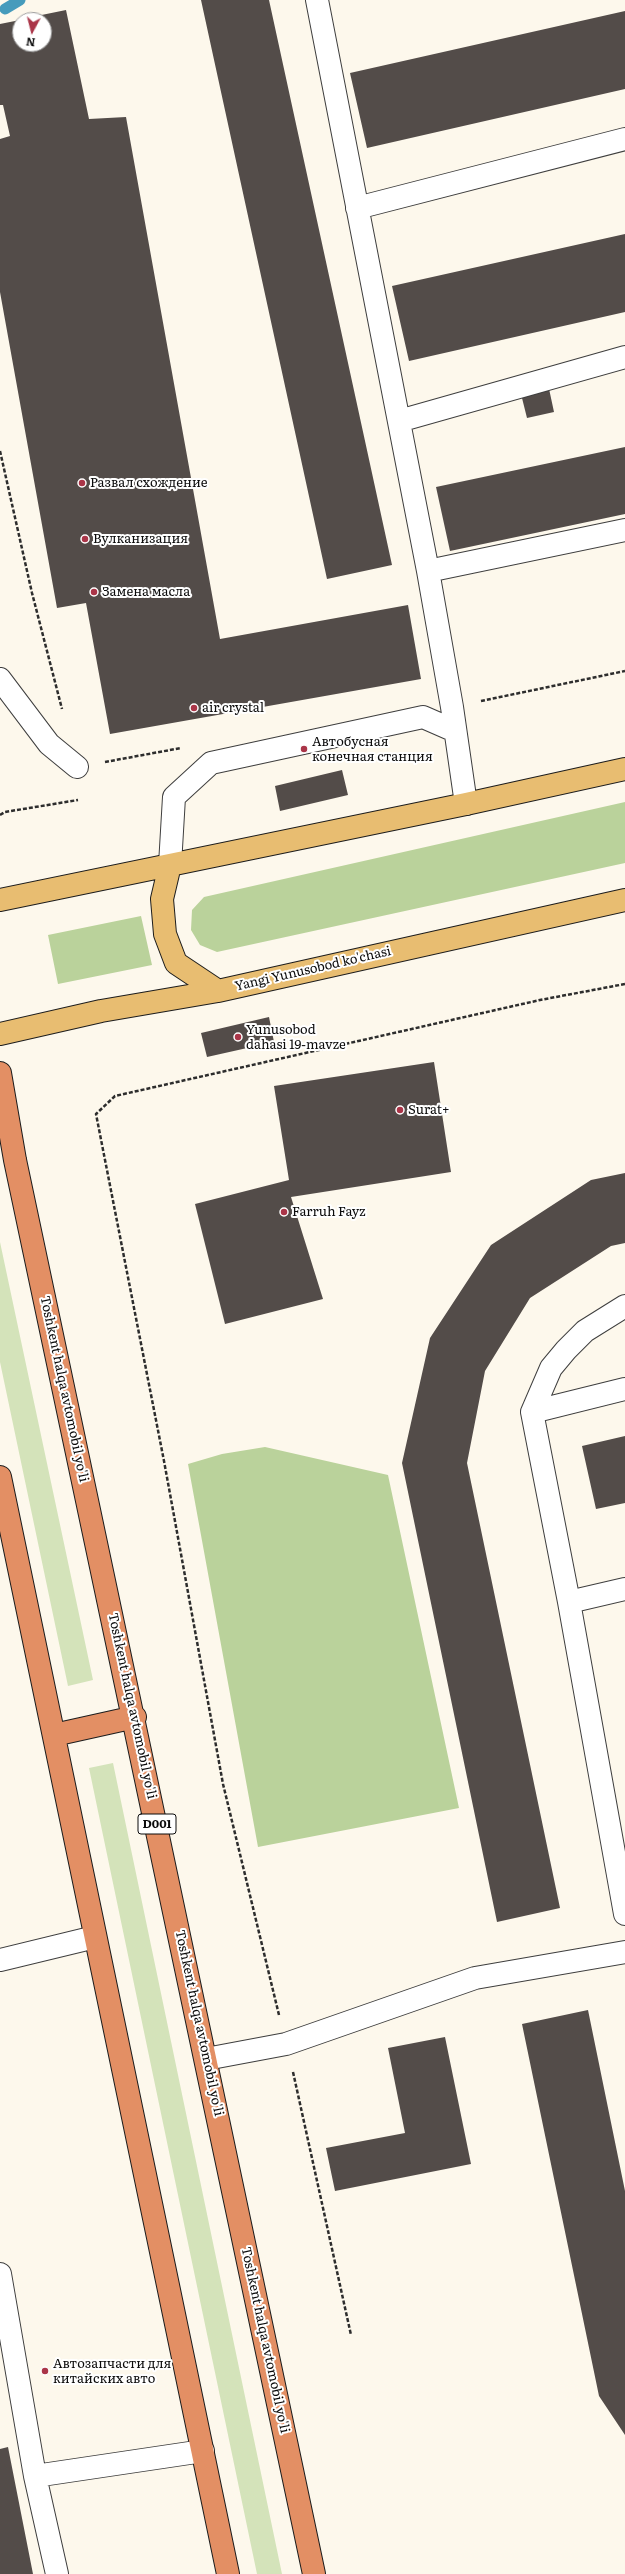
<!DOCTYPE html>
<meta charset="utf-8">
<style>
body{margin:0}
#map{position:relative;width:625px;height:2574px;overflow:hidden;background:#fdf8ec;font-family:Literata,serif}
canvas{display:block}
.north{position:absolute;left:12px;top:12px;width:40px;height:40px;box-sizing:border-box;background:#fff;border:1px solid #9d9d9d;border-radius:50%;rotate:187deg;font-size:11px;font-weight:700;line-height:16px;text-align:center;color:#0b0b0b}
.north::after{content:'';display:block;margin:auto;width:14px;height:18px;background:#aa3548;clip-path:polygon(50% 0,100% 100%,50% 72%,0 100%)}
</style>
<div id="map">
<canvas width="625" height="2574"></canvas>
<div class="north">N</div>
</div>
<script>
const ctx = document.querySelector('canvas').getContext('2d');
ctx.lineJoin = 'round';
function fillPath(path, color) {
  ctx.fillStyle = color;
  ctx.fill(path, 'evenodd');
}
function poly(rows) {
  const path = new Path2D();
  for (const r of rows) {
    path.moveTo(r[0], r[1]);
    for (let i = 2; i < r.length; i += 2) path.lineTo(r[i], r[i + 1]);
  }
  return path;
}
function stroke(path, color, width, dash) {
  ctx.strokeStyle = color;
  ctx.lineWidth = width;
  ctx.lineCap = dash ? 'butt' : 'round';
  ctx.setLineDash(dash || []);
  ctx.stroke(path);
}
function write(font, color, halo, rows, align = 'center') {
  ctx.font = font + ' Literata,serif';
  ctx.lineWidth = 4;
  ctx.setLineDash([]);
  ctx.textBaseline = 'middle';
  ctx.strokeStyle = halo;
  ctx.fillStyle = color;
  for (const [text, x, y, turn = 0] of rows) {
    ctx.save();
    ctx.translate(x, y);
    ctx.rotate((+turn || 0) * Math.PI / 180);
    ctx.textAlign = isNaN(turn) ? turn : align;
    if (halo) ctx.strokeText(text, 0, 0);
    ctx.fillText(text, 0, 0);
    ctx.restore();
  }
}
fillPath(poly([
 [0,1242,93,1680,68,1686,0,1362],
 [113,1763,282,2574,257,2574,89,1768]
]), '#d4e3ba');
fillPath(poly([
 [625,802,625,863,217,952,200,945,191,930,192,910,204,897],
 [141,916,152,965,58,984,48,935],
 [265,1447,388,1475,459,1808,258,1847,188,1464,222,1454]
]), '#bad29b');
stroke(poly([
 [5,9,20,0]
]), '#469bbc', 11);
fillPath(poly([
 [201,0,269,0,392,565,327,579],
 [66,10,89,119,126,117,220,639,408,605,421,679,110,734,86,603,57,608,0,292,0,139,10,136,3,105,0,105,0,24,20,20,20,44,44,44,44,20,22,19],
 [625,11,625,89,367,148,350,73],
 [625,234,625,312,409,361,392,286],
 [548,384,554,412,527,418,520,390],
 [625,447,625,514,450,551,436,487],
 [342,770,348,795,280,811,275,786],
 [269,1017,274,1042,207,1057,201,1033],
 [434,1062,451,1172,291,1197,323,1299,225,1324,195,1204,289,1180,274,1086],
 [625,1173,625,1243,611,1246,530,1298,485,1371,467,1463,560,1908,497,1922,402,1463,430,1338,491,1245,591,1180],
 [625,1436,625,1503,596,1509,582,1446],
 [588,2010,625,2191,625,2435,599,2396,522,2024],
 [445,2037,471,2164,335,2191,326,2148,405,2133,388,2048],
 [8,2447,33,2574,0,2574,0,2449]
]), '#534c49');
const minor = poly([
 [317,0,428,571,452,707,466,804],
 [357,208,625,139],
 [399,421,625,357],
 [428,571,625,530],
 [0,679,49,744,77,767],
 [170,865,174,797,211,763,423,717,455,731],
 [625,1306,585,1331,566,1350,551,1368,532,1412,569,1602,625,1914],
 [532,1412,625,1389],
 [569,1602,625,1589],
 [0,1960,95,1937],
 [206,2059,286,2044,475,1978,625,1952],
 [0,2274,35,2476,57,2574],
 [35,2476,203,2451]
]);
const major = poly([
 [170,865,162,899,165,934,176,963,218,991],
 [0,900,466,804,625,769],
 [0,1034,101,1011,218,991,625,900]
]);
const highway = poly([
 [0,1073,15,1160,314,2574],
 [0,1477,228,2574],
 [54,1735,135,1717]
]);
stroke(minor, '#3e3e3e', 24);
stroke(major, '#1c1c1c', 24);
stroke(highway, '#1c1c1c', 24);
stroke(poly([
 [0,451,32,593,62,709],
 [481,701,625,671],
 [105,762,181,748],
 [0,815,5,812,78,800],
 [279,2015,223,1784,164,1461,96,1114,115,1096,540,1000,625,984],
 [293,2072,351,2335]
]), '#2d2d2d', 2.5, [4, 2]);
stroke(minor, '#fff', 22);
stroke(major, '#e8bd71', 22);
stroke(highway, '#e38f64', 22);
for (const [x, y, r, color] of [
 [82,483,4,"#aa3548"],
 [85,539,4,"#aa3548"],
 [94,592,4,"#aa3548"],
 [194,708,4,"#aa3548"],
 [304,749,4,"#aa3548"],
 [238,1037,4,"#aa3548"],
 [400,1110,4,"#aa3548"],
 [284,1212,4,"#aa3548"],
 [45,2371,4,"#aa3548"]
]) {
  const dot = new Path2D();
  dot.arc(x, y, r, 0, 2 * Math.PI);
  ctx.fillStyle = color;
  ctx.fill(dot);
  stroke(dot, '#fff', 1.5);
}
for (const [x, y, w] of [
 [157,1824,38]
]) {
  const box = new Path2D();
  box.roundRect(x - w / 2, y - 10, w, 20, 3);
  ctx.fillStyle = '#fff';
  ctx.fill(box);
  stroke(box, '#0b0b0b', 1);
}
write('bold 12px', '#0b0b0b', null, [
 ["D001",157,1824]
]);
write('13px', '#0b0b0b', '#fff', [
 ["Развал схождение",90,483],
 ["Вулканизация",93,539],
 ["Замена масла",102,592],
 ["air crystal",202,708],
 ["Автобусная",312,742],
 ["конечная станция",312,757],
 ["Yunusobod",246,1030],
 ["dahasi 19-mavze",246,1045],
 ["Surat+",408,1110],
 ["Farruh Fayz",292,1212],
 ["Автозапчасти для",53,2364],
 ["китайских авто",53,2379]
], 'left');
write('13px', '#0b0b0b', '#fff', [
 ["Yangi Yunusobod ko'chasi",313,969,-13],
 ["Toshkent halqa avtomobil yo'li",64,1389,78],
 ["Toshkent halqa avtomobil yo'li",132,1706,78],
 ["Toshkent halqa avtomobil yo'li",199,2023,78],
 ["Toshkent halqa avtomobil yo'li",265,2340,78]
]);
</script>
